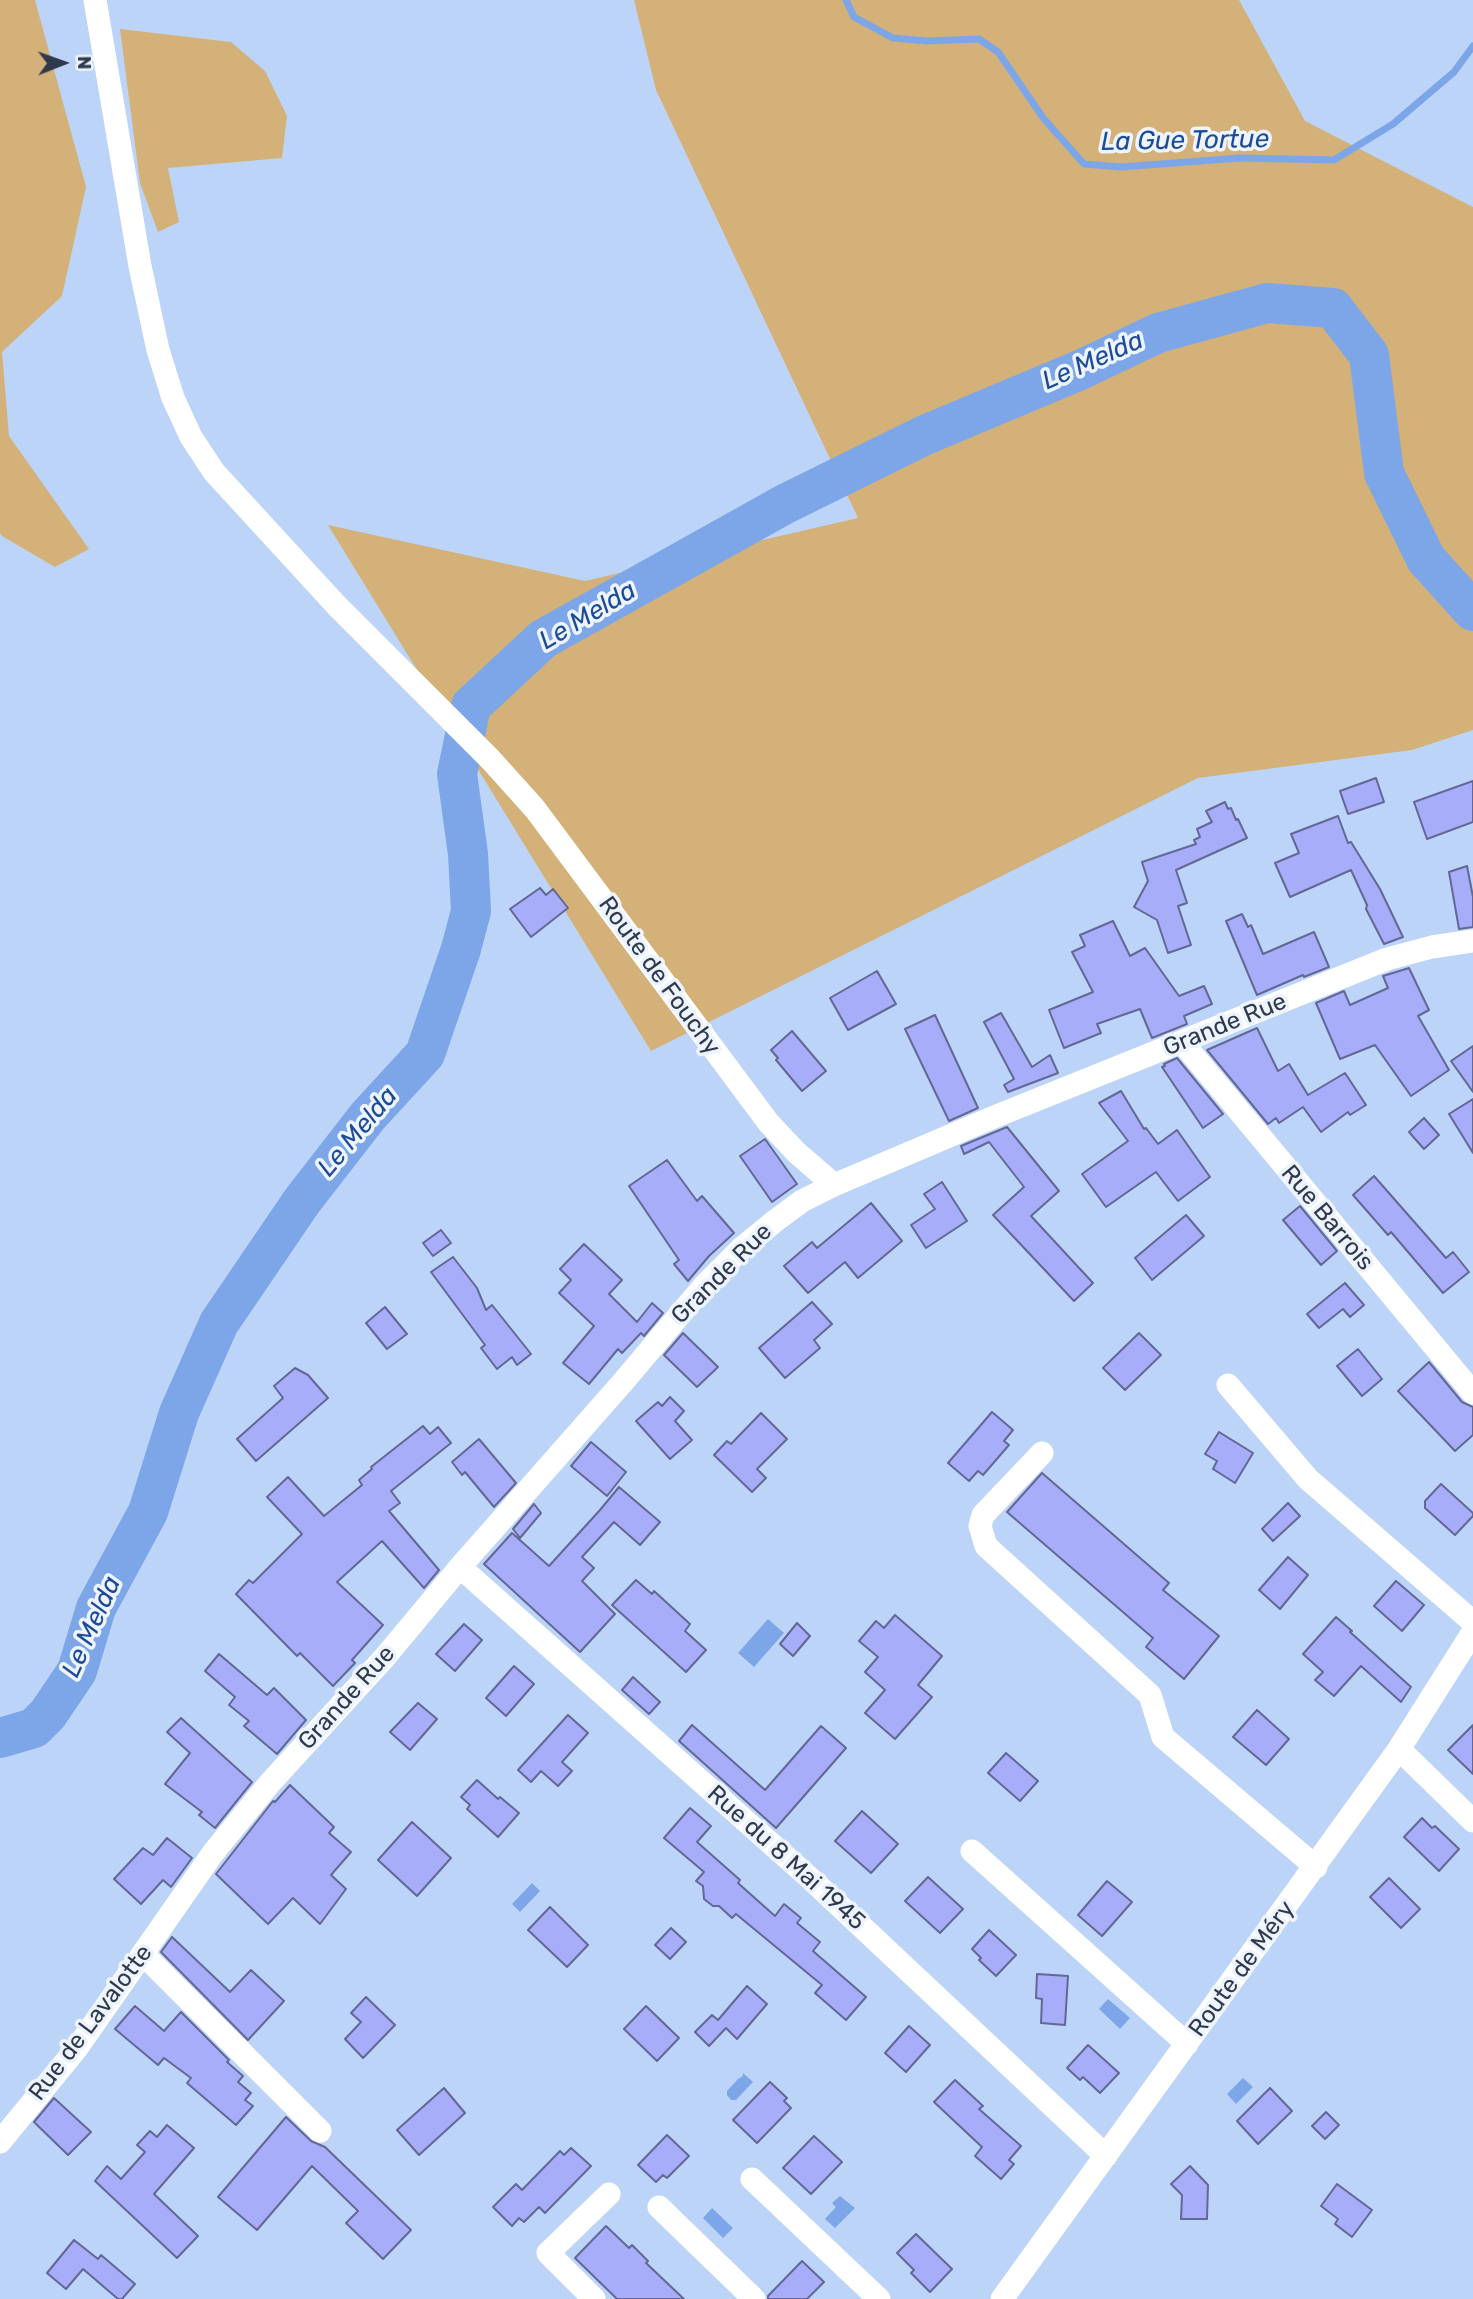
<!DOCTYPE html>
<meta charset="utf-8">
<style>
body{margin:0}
#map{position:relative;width:1473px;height:2299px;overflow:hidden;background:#bdd4f9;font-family:Rubik,sans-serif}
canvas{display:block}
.north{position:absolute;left:28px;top:28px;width:70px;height:70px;-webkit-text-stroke:5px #eef4fd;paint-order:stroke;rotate:89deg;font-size:19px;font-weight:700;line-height:28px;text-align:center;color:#2f3a4d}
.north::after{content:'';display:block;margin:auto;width:24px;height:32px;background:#2f3a4d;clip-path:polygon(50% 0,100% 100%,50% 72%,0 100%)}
</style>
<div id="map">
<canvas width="1473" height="2299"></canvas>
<div class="north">N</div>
</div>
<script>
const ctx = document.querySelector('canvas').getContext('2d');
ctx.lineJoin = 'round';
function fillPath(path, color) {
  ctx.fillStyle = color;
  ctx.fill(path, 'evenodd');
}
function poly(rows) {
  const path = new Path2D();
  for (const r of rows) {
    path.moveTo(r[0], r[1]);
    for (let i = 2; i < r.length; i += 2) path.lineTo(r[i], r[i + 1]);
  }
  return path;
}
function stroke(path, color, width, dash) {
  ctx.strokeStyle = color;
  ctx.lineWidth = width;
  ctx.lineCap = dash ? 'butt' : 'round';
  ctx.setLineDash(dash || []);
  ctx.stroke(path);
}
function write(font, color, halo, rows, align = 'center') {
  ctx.font = font + ' Rubik,sans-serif';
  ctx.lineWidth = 7;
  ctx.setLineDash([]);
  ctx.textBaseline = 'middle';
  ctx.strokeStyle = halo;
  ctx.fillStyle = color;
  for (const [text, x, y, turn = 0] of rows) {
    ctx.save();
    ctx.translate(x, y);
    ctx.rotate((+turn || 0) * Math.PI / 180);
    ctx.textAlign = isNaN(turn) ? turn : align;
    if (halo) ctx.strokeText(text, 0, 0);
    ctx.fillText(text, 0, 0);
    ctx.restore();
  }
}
fillPath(poly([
 [0,0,35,0,86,187,62,296,2,352,9,436,89,549,55,567,2,536,0,533],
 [634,0,1239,0,1305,121,1473,207,1473,730,1412,750,1198,778,651,1051,328,525,585,581,858,518,656,90],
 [120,29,231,42,265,71,287,116,282,158,168,168,179,222,158,232,140,183]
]), '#d3b178');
fillPath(poly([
 [768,1619,784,1633,754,1667,738,1653],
 [532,1883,540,1891,520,1912,512,1904],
 [1108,1999,1130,2018,1120,2029,1099,2009],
 [743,2073,753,2082,736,2100,731,2100,727,2095,727,2091,738,2079,743,2076],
 [1243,2078,1253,2087,1236,2104,1227,2094],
 [840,2196,855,2208,835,2228,825,2219,836,2207,832,2203],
 [712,2208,733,2228,723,2238,703,2218]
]), '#7da6e8');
stroke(poly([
 [846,0,854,17,893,38,927,41,979,39,998,52,1044,119,1084,164,1121,167,1240,158,1334,160,1393,124,1454,72,1473,46]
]), '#7da6e8', 7);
stroke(poly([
 [0,1738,34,1728,48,1714,77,1671,96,1608,148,1512,179,1413,219,1323,302,1201,368,1116,425,1054,461,949,471,911,468,854,457,774,471,706,543,639,785,504,925,435,1080,370,1158,333,1267,303,1333,308,1369,355,1384,473,1426,559,1473,611]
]), '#7da6e8', 40);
const building = poly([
 [1376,778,1384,802,1348,814,1340,791,1376,778],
 [1473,781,1473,822,1427,839,1414,802,1473,781],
 [1225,802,1228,809,1231,808,1236,820,1238,819,1247,838,1176,870,1187,903,1178,906,1191,945,1168,953,1157,920,1134,907,1148,881,1142,862,1196,844,1194,840,1200,837,1197,829,1212,822,1206,811,1225,802],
 [1338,816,1348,843,1351,842,1380,889,1403,937,1384,944,1366,909,1367,905,1351,870,1290,897,1275,863,1299,853,1291,834,1338,816],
 [1467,866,1473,897,1473,927,1459,929,1449,872,1467,866],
 [540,888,546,895,553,889,568,908,531,937,510,909,540,888],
 [1242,914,1248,927,1251,925,1263,954,1314,932,1329,967,1304,977,1303,975,1257,995,1226,921,1242,914],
 [1113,921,1130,956,1145,948,1179,996,1204,986,1212,1004,1184,1016,1187,1024,1152,1038,1140,1009,1097,1024,1101,1033,1064,1048,1049,1010,1093,992,1072,952,1085,946,1080,935,1113,921],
 [1409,968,1429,1010,1418,1016,1449,1070,1411,1096,1375,1045,1340,1059,1316,1003,1344,991,1350,1005,1388,988,1383,976,1409,968],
 [877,971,896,1004,848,1030,830,998,877,971],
 [1001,1013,1032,1067,1050,1055,1058,1073,1008,1092,1004,1085,1014,1079,984,1022,1001,1013],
 [935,1015,978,1108,949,1121,905,1029,935,1015],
 [1257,1028,1278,1071,1289,1064,1308,1095,1345,1073,1366,1105,1350,1115,1348,1112,1321,1132,1303,1107,1279,1123,1276,1118,1268,1124,1207,1050,1257,1028],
 [792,1031,826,1071,802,1091,776,1060,778,1058,771,1050,792,1031],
 [1473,1046,1473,1092,1451,1061,1473,1046],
 [1177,1058,1223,1114,1203,1128,1162,1067,1165,1066,1164,1064,1177,1058],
 [1121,1091,1144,1129,1146,1128,1158,1144,1177,1130,1210,1177,1178,1201,1156,1172,1106,1207,1082,1174,1128,1141,1099,1103,1121,1091],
 [1473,1099,1473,1153,1449,1114,1473,1099],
 [1424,1118,1439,1135,1424,1149,1409,1132,1424,1118],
 [1007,1127,1059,1191,1031,1216,1093,1283,1074,1301,993,1215,1024,1187,989,1142,964,1154,961,1146,1007,1127],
 [765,1139,797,1184,772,1202,740,1156,765,1139],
 [667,1160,697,1201,702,1196,734,1233,709,1256,688,1281,674,1264,679,1260,629,1186,667,1160],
 [1374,1176,1446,1258,1453,1252,1469,1272,1443,1293,1391,1232,1388,1235,1353,1195,1374,1176],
 [942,1182,967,1221,926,1248,911,1225,935,1209,924,1194,942,1182],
 [871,1203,902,1241,858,1278,845,1262,808,1293,784,1266,812,1242,817,1248,871,1203],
 [1300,1206,1337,1251,1321,1265,1283,1220,1300,1206],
 [1186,1215,1204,1236,1152,1280,1135,1258,1186,1215],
 [441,1230,451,1243,433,1256,423,1243,441,1230],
 [584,1244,622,1280,609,1294,637,1322,652,1303,663,1313,644,1336,641,1333,622,1353,618,1349,589,1384,563,1363,594,1326,559,1293,571,1280,560,1269,584,1244],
 [453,1257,477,1288,486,1310,492,1305,531,1354,517,1365,512,1357,497,1369,481,1348,485,1345,431,1272,453,1257],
 [1345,1283,1364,1305,1350,1317,1343,1309,1319,1328,1307,1314,1345,1283],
 [812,1302,832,1324,814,1340,820,1348,785,1378,759,1348,812,1302],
 [385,1307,407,1334,387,1349,366,1323,385,1307],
 [683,1333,718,1367,697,1387,664,1355,683,1333],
 [1139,1333,1161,1355,1125,1390,1103,1368,1139,1333],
 [1358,1349,1382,1379,1362,1396,1337,1366,1358,1349],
 [1429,1362,1462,1402,1473,1407,1473,1435,1455,1451,1398,1391,1429,1362],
 [295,1368,308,1375,328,1398,256,1461,237,1439,283,1398,274,1386,295,1368],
 [670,1397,684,1411,675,1421,692,1440,670,1459,636,1421,658,1402,662,1406,670,1397],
 [992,1412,1013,1430,1004,1441,1009,1445,983,1475,978,1471,969,1481,948,1463,992,1412],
 [761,1413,787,1439,757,1469,766,1478,752,1492,714,1455,727,1441,731,1444,761,1413],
 [423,1426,430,1434,438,1427,451,1443,391,1491,400,1503,389,1511,439,1570,424,1588,382,1541,337,1582,383,1625,352,1660,355,1663,333,1686,300,1653,297,1656,236,1594,249,1580,253,1583,302,1534,267,1497,288,1477,324,1516,362,1485,359,1480,372,1469,371,1467,423,1426],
 [1219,1432,1253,1453,1235,1483,1213,1469,1217,1461,1205,1454,1219,1432],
 [479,1439,516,1483,494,1507,465,1472,462,1475,452,1462,479,1439],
 [591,1442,626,1472,607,1496,571,1466,591,1442],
 [1042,1473,1169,1583,1163,1590,1219,1636,1184,1679,1146,1647,1153,1638,1007,1512,1042,1473],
 [1441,1484,1473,1513,1473,1516,1455,1535,1425,1508,1425,1501,1441,1484],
 [619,1487,660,1522,640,1545,614,1522,582,1557,594,1568,582,1581,615,1614,580,1652,484,1564,512,1533,549,1566,600,1510,619,1487],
 [1288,1503,1300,1516,1273,1541,1262,1529,1288,1503],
 [534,1504,541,1513,520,1538,513,1529,534,1504],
 [1288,1557,1308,1575,1280,1609,1259,1590,1288,1557],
 [636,1580,652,1594,654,1591,690,1624,685,1631,706,1650,686,1672,612,1605,636,1580],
 [1396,1581,1424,1605,1402,1631,1374,1606,1396,1581],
 [895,1615,942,1656,918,1685,932,1697,895,1739,865,1713,885,1690,865,1672,878,1657,859,1641,876,1621,884,1628,895,1615],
 [1336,1617,1352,1631,1350,1632,1411,1687,1401,1702,1361,1666,1334,1696,1315,1680,1323,1672,1303,1654,1336,1617],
 [797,1623,810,1636,793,1656,780,1644,797,1623],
 [464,1624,482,1640,455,1671,436,1654,464,1624],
 [219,1654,267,1695,274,1688,306,1720,277,1754,244,1726,249,1721,229,1705,235,1697,205,1671,219,1654],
 [514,1666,534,1684,506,1716,486,1698,514,1666],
 [633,1677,660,1702,649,1714,622,1690,633,1677],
 [418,1703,437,1719,410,1750,390,1732,418,1703],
 [1257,1710,1289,1739,1266,1765,1233,1737,1257,1710],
 [568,1715,588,1733,562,1762,572,1771,558,1786,541,1771,531,1782,518,1770,568,1715],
 [181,1718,252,1782,215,1828,199,1815,202,1812,165,1784,190,1753,167,1732,181,1718],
 [692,1725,765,1790,821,1726,846,1748,776,1828,679,1741,692,1725],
 [1473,1725,1473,1774,1448,1750,1473,1725],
 [1006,1753,1038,1781,1020,1801,988,1773,1006,1753],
 [477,1780,498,1799,500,1797,519,1813,498,1837,467,1809,470,1805,461,1797,477,1780],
 [290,1785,334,1827,329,1833,351,1852,331,1875,346,1889,320,1924,293,1898,268,1924,216,1874,273,1801,275,1802,290,1785],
 [690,1808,711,1826,697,1842,740,1880,738,1883,775,1916,784,1904,801,1918,797,1923,820,1942,813,1951,866,1997,846,2020,815,1993,822,1985,736,1914,732,1918,719,1906,713,1906,704,1899,703,1886,696,1881,704,1872,664,1838,690,1808],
 [862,1811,898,1844,871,1873,835,1841,862,1811],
 [1422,1818,1432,1828,1435,1826,1459,1849,1439,1871,1404,1837,1422,1818],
 [412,1822,451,1858,417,1896,378,1860,412,1822],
 [167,1838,192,1858,171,1887,163,1880,141,1904,114,1879,143,1848,153,1855,167,1838],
 [928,1877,963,1909,940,1933,905,1901,928,1877],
 [1389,1878,1420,1909,1401,1928,1370,1897,1389,1878],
 [1107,1881,1132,1902,1102,1936,1078,1915,1107,1881],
 [550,1907,588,1945,567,1967,528,1930,550,1907],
 [671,1928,686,1942,670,1959,655,1945,671,1928],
 [989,1930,1016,1955,996,1976,979,1960,981,1958,972,1949,989,1930],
 [172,1937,230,1992,251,1970,284,2001,248,2040,161,1952,172,1937],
 [1037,1974,1068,1976,1065,2025,1041,2023,1042,1999,1036,1998,1037,1974],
 [747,1986,767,2004,737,2039,726,2028,709,2046,695,2032,712,2015,718,2020,747,1986],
 [366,1997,395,2025,363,2058,345,2039,361,2022,351,2013,366,1997],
 [135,2006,164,2031,181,2012,229,2060,227,2062,243,2076,238,2082,251,2093,245,2100,253,2106,236,2125,187,2083,191,2078,164,2058,158,2065,115,2029,135,2006],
 [646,2006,679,2038,657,2061,624,2029,646,2006],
 [909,2026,930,2045,906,2072,885,2053,909,2026],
 [1088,2045,1119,2073,1100,2093,1083,2077,1080,2080,1067,2068,1088,2045],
 [955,2080,983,2106,979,2109,1021,2146,1009,2160,1014,2164,1001,2179,975,2156,982,2147,934,2102,955,2080],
 [770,2082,787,2098,784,2101,791,2108,757,2143,733,2120,770,2082],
 [444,2088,465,2113,419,2155,397,2130,444,2088],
 [1270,2088,1292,2111,1258,2144,1237,2121,1270,2088],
 [54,2098,91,2132,68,2155,34,2122,54,2098],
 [1326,2112,1339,2125,1325,2139,1312,2126,1326,2112],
 [286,2117,311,2141,325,2147,411,2230,383,2259,346,2223,358,2211,312,2166,257,2230,218,2197,286,2117],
 [167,2125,194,2148,154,2194,198,2236,177,2258,95,2181,107,2166,121,2179,145,2152,137,2145,150,2131,157,2137,167,2125],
 [667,2135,689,2156,667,2178,663,2175,656,2182,638,2165,667,2135],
 [814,2136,842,2162,811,2194,783,2168,814,2136],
 [571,2148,591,2166,545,2213,539,2207,524,2222,519,2218,512,2226,493,2207,516,2184,522,2190,560,2151,564,2155,571,2148],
 [1190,2166,1208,2185,1207,2219,1181,2219,1182,2195,1171,2184,1190,2166],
 [1337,2184,1372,2210,1352,2237,1335,2224,1338,2219,1321,2206,1337,2184],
 [606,2226,629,2248,632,2245,648,2261,646,2263,684,2299,617,2299,575,2258,606,2226],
 [916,2234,952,2269,930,2292,911,2273,914,2270,897,2253,916,2234],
 [74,2240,98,2259,101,2255,135,2284,122,2299,118,2299,83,2269,66,2289,47,2273,74,2240],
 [802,2261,824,2282,807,2299,768,2299,768,2296,802,2261]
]);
fillPath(building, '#a7adf8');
stroke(building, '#636795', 2);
stroke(poly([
 [95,0,140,266,158,350,173,398,191,437,214,472,338,607,491,760,535,809,768,1122,796,1152,834,1185],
 [1182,1042,1473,1393],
 [1228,1385,1308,1479,1473,1622],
 [1042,1453,983,1515,980,1526,986,1546,1150,1695,1163,1737,1316,1867],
 [460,1567,812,1880,1106,2156],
 [1399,1749,1473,1821],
 [972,1851,1187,2044],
 [143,1954,320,2131],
 [0,2142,77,2048,213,1853,269,1784,385,1657,460,1567,623,1382,704,1286,742,1248,775,1221,802,1201,834,1185,994,1117,1387,959,1432,947,1473,941],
 [752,2179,879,2299],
 [659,2207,754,2299],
 [594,2299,548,2253,609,2194],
 [1002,2299,1399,1749,1473,1632]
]), '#fff', 23);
write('24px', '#2f3a4d', '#eef4fd', [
 ["Route de Fouchy",659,976,54],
 ["Grande Rue",1225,1025,-22],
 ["Rue Barrois",1327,1218,50],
 ["Grande Rue",722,1274,-45],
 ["Grande Rue",347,1698,-48],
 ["Rue du 8 Mai 1945",786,1858,42],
 ["Route de Méry",1242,1969,-54],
 ["Rue de Lavalotte",91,2023,-53]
]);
write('italic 26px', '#1c4b99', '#eef4fd', [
 ["La Gue Tortue",1185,141,-1],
 ["Le Melda",1093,361,-24],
 ["Le Melda",588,616,-31],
 ["Le Melda",358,1132,-50],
 ["Le Melda",92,1627,-66]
]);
</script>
